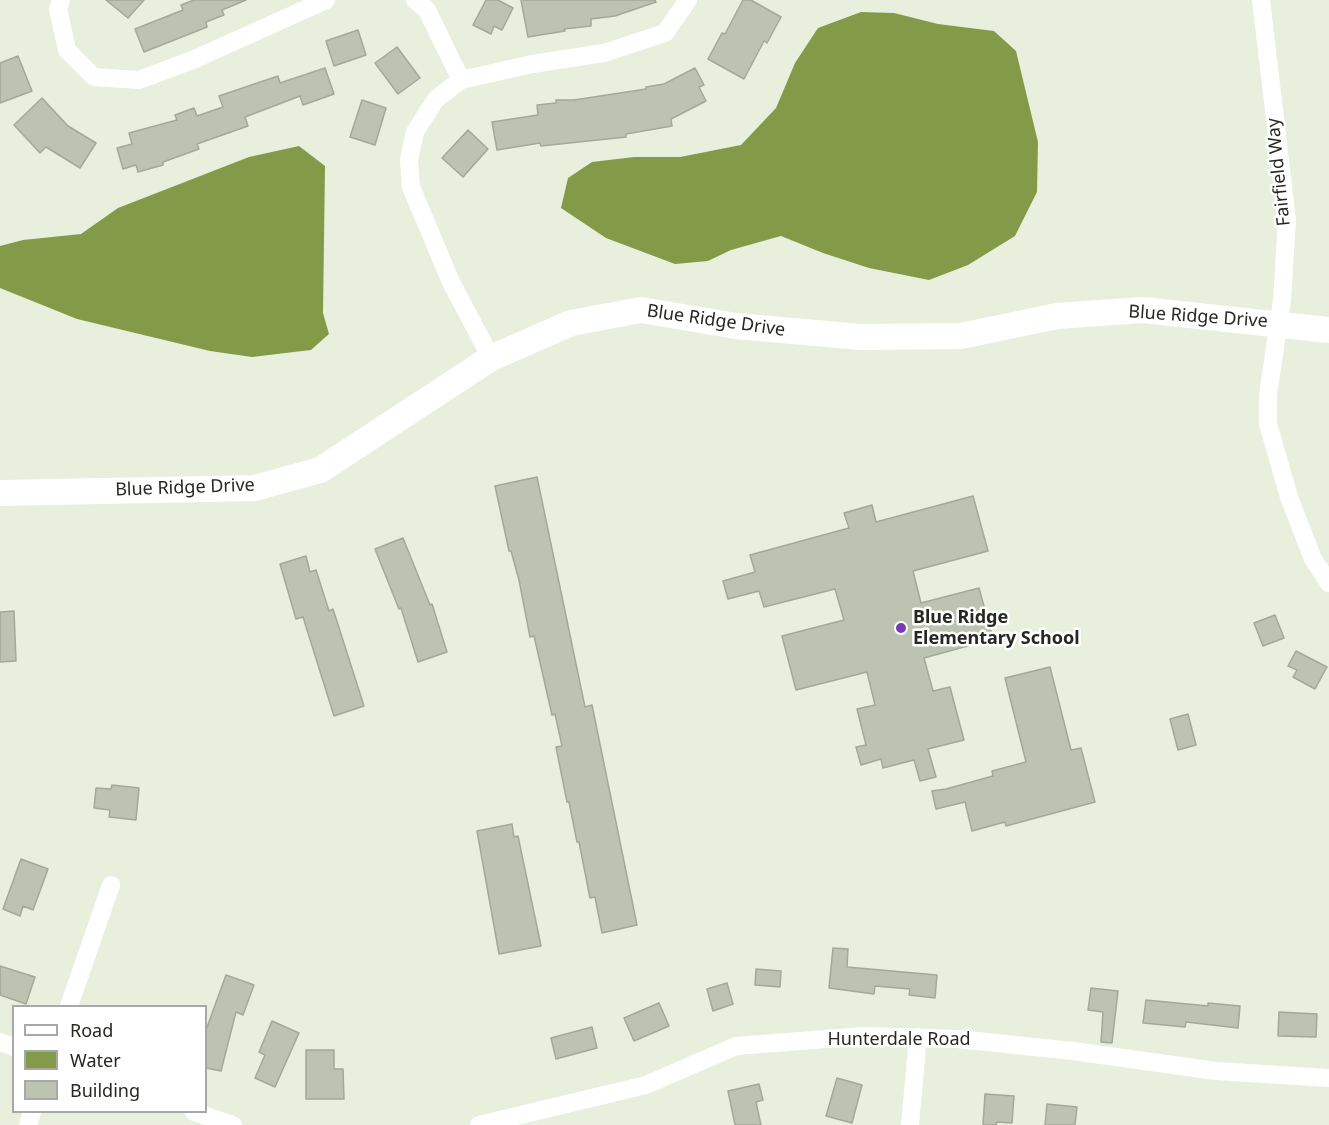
<!DOCTYPE html>
<style>
body{margin:0}
#map{position:relative;width:1329px;height:1125px;overflow:hidden;background:#e8efdd;font-family:"Noto Sans",sans-serif}
canvas{display:block}
.legend{position:absolute;left:12px;top:1005px;width:195px;height:108px;box-sizing:border-box;background:#fff;border:2px solid #a8a9a6;margin:0;padding:8px 10px;list-style:none;font-size:18px;color:#262821}
.legend li{display:flex;align-items:center;gap:12px;height:30px}
.legend b{width:30px;border:2px solid #a8a9a6}
</style>
<div id="map">
<canvas width="1329" height="1125"></canvas>
<ul class="legend">
<li><b style="height:8px;background:#fff"></b>Road</li>
<li><b style="height:16px;background:#839b49"></b>Water</li>
<li><b style="height:16px;background:#bcc3b1"></b>Building</li>
</ul>
</div>
<script>
const ctx = document.querySelector('canvas').getContext('2d');
ctx.lineJoin = 'round';
function fillPath(path, color) {
  ctx.fillStyle = color;
  ctx.fill(path, 'evenodd');
}
function poly(rows) {
  const path = new Path2D();
  for (const r of rows) {
    path.moveTo(r[0], r[1]);
    for (let i = 2; i < r.length; i += 2) path.lineTo(r[i], r[i + 1]);
  }
  return path;
}
function stroke(path, color, width, dash) {
  ctx.strokeStyle = color;
  ctx.lineWidth = width;
  ctx.lineCap = dash ? 'butt' : 'round';
  ctx.setLineDash(dash || []);
  ctx.stroke(path);
}
function write(font, color, halo, rows, align = 'center') {
  ctx.font = font + ' "Noto Sans",sans-serif';
  ctx.lineWidth = 5;
  ctx.setLineDash([]);
  ctx.textBaseline = 'middle';
  ctx.strokeStyle = halo;
  ctx.fillStyle = color;
  for (const [text, x, y, turn = 0] of rows) {
    ctx.save();
    ctx.translate(x, y);
    ctx.rotate((+turn || 0) * Math.PI / 180);
    ctx.textAlign = isNaN(turn) ? turn : align;
    if (halo) ctx.strokeText(text, 0, 0);
    ctx.fillText(text, 0, 0);
    ctx.restore();
  }
}
fillPath(poly([
 [861,12,894,13,938,24,994,31,1016,51,1038,142,1037,192,1015,236,968,265,929,280,869,268,823,253,781,236,731,250,708,261,675,264,606,238,561,208,568,178,592,162,634,157,680,157,741,145,776,108,795,63,818,28],
 [299,146,325,166,323,313,329,334,311,350,252,357,210,351,77,319,0,288,0,246,23,240,81,234,118,208,249,157]
]), '#839b49');
const building = poly([
 [106,0,144,0,128,18,106,0],
 [194,0,246,0,222,10,224,15,206,22,207,27,144,52,135,29,183,10,181,5,194,0],
 [486,0,498,0,513,8,502,30,494,26,491,34,473,25,486,0],
 [521,0,655,0,656,2,615,16,591,19,591,26,564,29,565,31,528,37,521,0],
 [743,0,751,0,781,17,767,43,764,41,744,79,708,59,722,33,725,34,743,0],
 [358,30,366,55,334,66,326,41,358,30],
 [397,47,420,78,398,94,375,63,397,47],
 [18,56,32,91,0,103,0,63,18,56],
 [325,68,334,94,303,105,300,96,245,117,248,126,197,144,199,149,163,162,163,165,138,172,136,165,123,169,117,148,132,144,129,133,177,120,175,115,194,108,197,116,223,107,219,96,278,76,280,83,325,68],
 [695,68,704,85,699,87,706,101,671,119,672,126,626,134,626,137,541,146,540,143,497,150,492,122,538,115,537,105,556,103,556,100,574,100,646,89,646,87,664,84,695,68],
 [42,98,68,126,96,143,80,168,46,147,40,153,14,125,42,98],
 [362,100,386,108,375,145,350,137,362,100],
 [468,130,488,149,463,177,442,158,468,130],
 [537,477,585,707,592,705,637,925,602,933,595,897,590,898,579,842,577,842,569,802,567,802,556,747,562,746,555,714,552,715,534,636,530,637,519,580,511,551,509,551,495,486,537,477],
 [973,496,988,551,913,571,921,603,979,588,993,639,924,658,933,691,950,687,964,740,928,749,936,777,920,781,914,760,883,768,881,759,861,765,856,747,866,745,857,709,875,705,867,672,796,690,782,636,844,620,835,589,764,607,759,591,728,599,723,581,755,572,750,555,849,528,844,513,872,505,876,522,973,496],
 [403,538,430,605,432,604,447,652,418,662,401,608,399,609,375,549,403,538],
 [306,556,310,572,316,570,329,611,333,609,364,706,334,716,303,617,296,619,280,564,306,556],
 [14,611,16,661,0,662,0,612,14,611],
 [1275,615,1284,638,1263,646,1254,623,1275,615],
 [1296,651,1327,667,1315,689,1293,677,1297,670,1288,666,1296,651],
 [1050,667,1071,750,1081,748,1095,802,1006,826,1005,822,972,831,965,802,936,809,932,791,946,789,993,776,992,771,1026,762,1005,678,1050,667],
 [1188,714,1196,745,1178,750,1170,719,1188,714],
 [112,785,139,788,136,820,109,817,110,810,94,808,96,788,111,789,112,785],
 [512,824,514,837,518,836,541,946,499,954,477,831,512,824],
 [21,859,48,869,33,910,23,906,20,916,3,909,21,859],
 [833,948,848,949,847,967,937,975,935,998,909,995,910,989,875,986,874,994,829,988,833,948],
 [0,966,35,977,26,1004,0,995,0,966],
 [756,969,781,971,780,987,755,985,756,969],
 [226,975,254,985,243,1015,236,1012,221,1071,206,1068,206,1030,226,975],
 [727,983,733,1004,713,1011,707,989,727,983],
 [1091,988,1118,991,1112,1043,1101,1042,1103,1012,1088,1010,1091,988],
 [1146,1000,1208,1006,1208,1003,1240,1006,1238,1028,1186,1022,1185,1027,1143,1023,1146,1000],
 [659,1003,669,1026,634,1041,624,1018,659,1003],
 [1279,1012,1317,1014,1316,1037,1278,1036,1279,1012],
 [272,1021,299,1033,275,1087,255,1078,265,1055,259,1052,272,1021],
 [592,1027,597,1048,556,1059,551,1038,592,1027],
 [306,1050,334,1050,334,1069,343,1069,344,1099,306,1099,306,1050],
 [837,1078,862,1085,852,1123,826,1116,837,1078],
 [759,1084,763,1100,756,1102,761,1125,735,1125,728,1091,759,1084],
 [985,1094,1014,1096,1012,1123,997,1122,996,1125,983,1125,985,1094],
 [1047,1104,1077,1107,1075,1125,1045,1125,1047,1104]
]);
fillPath(building, '#bcc3b1');
stroke(building, '#a3a998', 1.5);
stroke(poly([
 [61,0,58,9,67,50,94,77,139,80,195,59,326,0],
 [415,0,427,10,461,80,532,64,604,53,665,33,688,0],
 [1261,0,1287,220,1282,300,1268,395,1268,424,1289,497,1313,559,1329,583],
 [461,80,436,99,415,132,409,159,411,187,451,282,491,358],
 [69,1006,111,885],
 [0,1042,14,1047],
 [194,1112,233,1125],
 [28,1125,32,1112],
 [479,1125,646,1085,736,1046,865,1036,957,1039,1073,1051,1216,1071,1329,1078],
 [910,1125,918,1037]
]), '#fff', 18);
stroke(poly([
 [0,493,255,488,320,470,491,358,571,323,641,310,736,326,861,337,961,336,1057,316,1143,310,1329,330]
]), '#fff', 26);
for (const [x, y, r, color] of [
 [901,628,6,"#763bb1"]
]) {
  const dot = new Path2D();
  dot.arc(x, y, r, 0, 2 * Math.PI);
  ctx.fillStyle = color;
  ctx.fill(dot);
  stroke(dot, '#fff', 2);
}
write('18px', '#262821', '#fff', [
 ["Fairfield Way",1279,172,-96],
 ["Blue Ridge Drive",1198,317,4],
 ["Blue Ridge Drive",716,321,8],
 ["Blue Ridge Drive",185,488,-2],
 ["Hunterdale Road",899,1040]
]);
write('bold 18px', '#262821', '#fff', [
 ["Blue Ridge",913,618],
 ["Elementary School",913,639]
], 'left');
</script>
